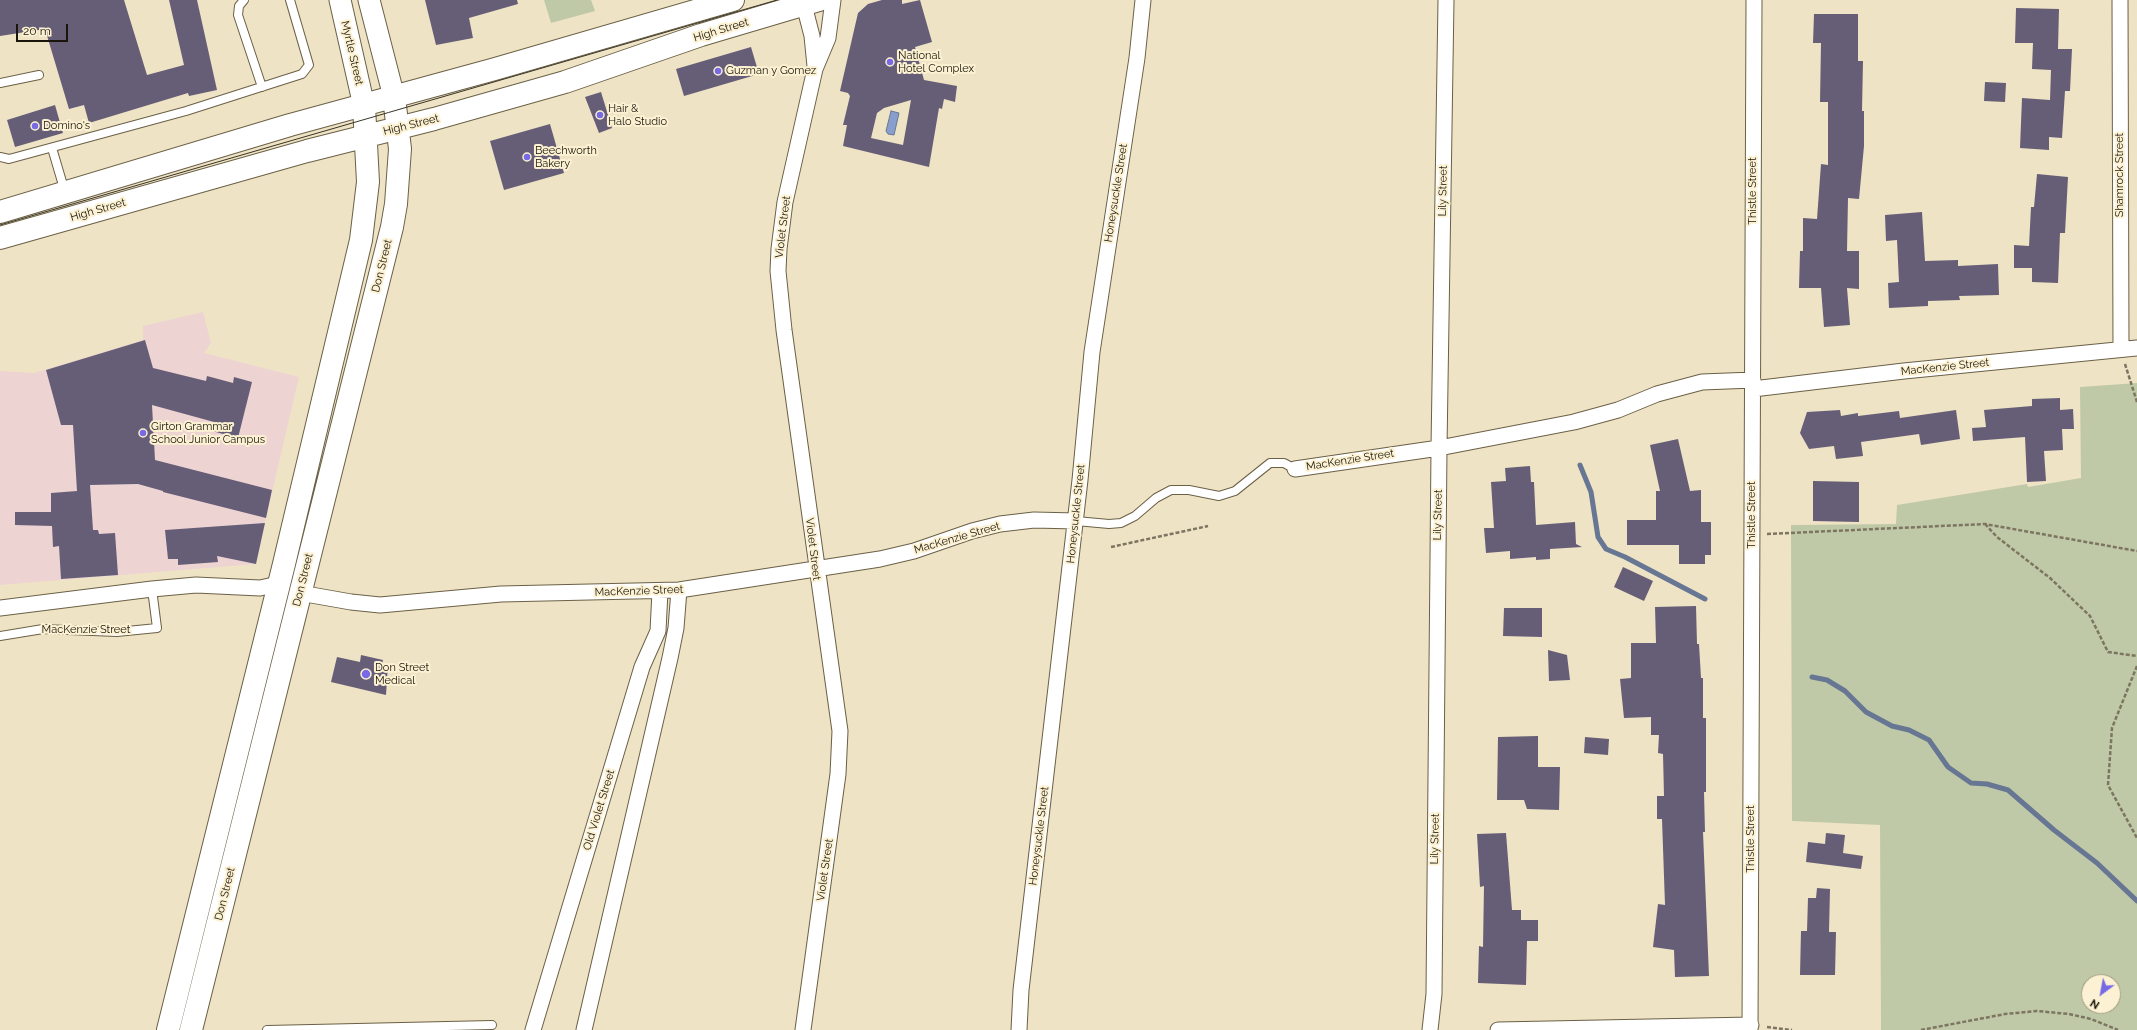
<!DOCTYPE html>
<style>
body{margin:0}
#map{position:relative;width:2137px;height:1030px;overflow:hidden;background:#efe3c5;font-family:Raleway,sans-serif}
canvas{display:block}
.north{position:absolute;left:2081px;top:974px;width:40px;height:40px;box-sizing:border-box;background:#fcf1d2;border:1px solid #a19982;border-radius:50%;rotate:212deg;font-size:11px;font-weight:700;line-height:16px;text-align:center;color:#19150a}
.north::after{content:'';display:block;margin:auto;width:14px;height:18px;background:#786ae5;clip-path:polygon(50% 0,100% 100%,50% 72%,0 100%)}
.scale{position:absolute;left:16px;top:24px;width:52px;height:18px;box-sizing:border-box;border:2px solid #19150a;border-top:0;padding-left:5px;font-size:12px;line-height:14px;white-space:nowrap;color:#19150a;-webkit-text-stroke:3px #fcf1d2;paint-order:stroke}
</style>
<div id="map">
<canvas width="2137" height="1030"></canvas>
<div class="north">N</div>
<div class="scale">20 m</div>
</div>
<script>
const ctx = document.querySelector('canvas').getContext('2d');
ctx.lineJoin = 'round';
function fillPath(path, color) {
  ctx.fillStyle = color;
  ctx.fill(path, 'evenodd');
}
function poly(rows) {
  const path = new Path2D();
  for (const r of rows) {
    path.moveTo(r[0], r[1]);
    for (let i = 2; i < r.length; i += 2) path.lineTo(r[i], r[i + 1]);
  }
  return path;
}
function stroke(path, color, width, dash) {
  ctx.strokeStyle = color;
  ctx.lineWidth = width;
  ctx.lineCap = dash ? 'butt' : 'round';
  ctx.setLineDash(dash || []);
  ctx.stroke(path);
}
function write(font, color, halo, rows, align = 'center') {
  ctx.font = font + ' Raleway,sans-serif';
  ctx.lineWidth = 4;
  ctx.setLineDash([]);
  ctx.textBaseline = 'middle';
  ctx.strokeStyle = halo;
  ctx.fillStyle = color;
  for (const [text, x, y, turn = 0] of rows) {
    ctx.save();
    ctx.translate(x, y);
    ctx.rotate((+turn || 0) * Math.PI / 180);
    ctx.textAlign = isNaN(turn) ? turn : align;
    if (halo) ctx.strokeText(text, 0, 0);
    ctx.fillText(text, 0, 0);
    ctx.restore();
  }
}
fillPath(poly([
 [203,312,211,343,204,353,299,377,255,564,0,585,0,371,34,373,143,340,143,326]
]), '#eed3d3');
fillPath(poly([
 [544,0,591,0,595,11,551,23],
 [2137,383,2137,1030,1881,1030,1880,825,1792,821,1791,525,1896,524,1897,505,2027,484,2028,487,2081,478,2080,387],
 [2089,982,2113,982,2113,1006,2089,1006]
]), '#c0c9a7');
const water = poly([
 [891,111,899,113,894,135,888,134,886,131,891,111]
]);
fillPath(water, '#889fce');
stroke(water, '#677693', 1);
stroke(poly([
 [1580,465,1591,492,1598,537,1606,549,1625,557,1705,599],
 [1812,677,1827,680,1845,691,1866,712,1892,726,1909,730,1929,740,1948,767,1971,783,1987,784,2008,790,2054,830,2097,863,2137,901]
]), '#677693', 5);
fillPath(poly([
 [0,0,124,0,147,75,184,65,169,0,197,0,217,90,189,96,188,93,89,123,84,105,69,109,45,29,0,36],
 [425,0,517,0,518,4,469,18,473,38,436,45],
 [882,0,902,0,902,4,920,0,932,42,915,47,924,80,957,86,955,102,944,99,942,109,939,108,929,167,843,146,847,125,843,125,850,96,848,93,840,91,858,13,868,4],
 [911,100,903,145,871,138,877,113,884,108],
 [2016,8,2059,9,2058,49,2072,49,2070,91,2065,91,2062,138,2049,137,2049,150,2020,148,2022,98,2050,100,2051,70,2032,69,2033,43,2015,43],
 [1814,14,1858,14,1858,61,1863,61,1862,111,1864,111,1864,146,1859,199,1848,198,1847,251,1859,251,1859,289,1847,288,1850,325,1824,327,1821,288,1799,288,1800,251,1803,251,1803,218,1817,219,1821,164,1828,165,1828,102,1820,102,1821,43,1813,43],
 [751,47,759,74,684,96,676,69],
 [1985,82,2006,83,2005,102,1984,101],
 [601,92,612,128,599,133,585,97],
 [55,105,63,133,15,147,7,120],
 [550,124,564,173,504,190,490,141],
 [2037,174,2068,177,2065,233,2060,233,2058,283,2032,282,2032,268,2014,268,2014,245,2029,246,2031,207,2034,207],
 [1922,212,1925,261,1958,260,1958,266,1998,264,1999,295,1959,296,1960,300,1928,301,1928,306,1889,308,1888,283,1899,282,1897,240,1886,241,1885,215],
 [145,340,153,368,206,381,207,376,233,383,234,377,252,382,238,438,212,431,214,422,152,405,155,460,272,490,266,518,163,492,163,491,138,484,90,485,93,530,98,530,99,534,115,533,118,575,61,579,59,546,53,547,52,526,15,525,15,512,51,512,51,493,77,491,73,425,61,425,46,370],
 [2060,398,2060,410,2073,409,2074,429,2062,429,2063,450,2044,451,2046,481,2027,482,2025,437,1973,441,1972,428,1986,427,1984,410,2032,406,2032,399],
 [1840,410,1841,416,1858,413,1858,416,1899,411,1900,418,1956,410,1960,439,1921,445,1919,434,1861,442,1863,456,1836,459,1834,446,1809,449,1800,433,1807,412],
 [1678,439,1690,491,1701,490,1701,522,1711,522,1711,555,1705,555,1705,564,1679,564,1679,545,1627,545,1627,520,1656,520,1656,491,1660,491,1650,445],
 [1530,466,1531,482,1534,482,1536,525,1575,522,1576,544,1582,547,1550,549,1550,559,1536,560,1536,557,1510,559,1510,551,1486,553,1484,528,1494,528,1491,482,1506,481,1505,468],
 [1813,481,1859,482,1859,522,1813,521],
 [265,523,256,564,217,556,218,562,178,565,178,559,168,559,165,530],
 [1623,567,1653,581,1644,601,1614,587],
 [1696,606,1697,644,1699,644,1701,678,1703,678,1703,718,1706,718,1706,792,1704,792,1705,832,1703,832,1709,976,1675,977,1674,950,1653,947,1658,904,1665,905,1662,819,1657,819,1657,796,1664,796,1663,754,1658,753,1659,735,1651,735,1651,717,1624,718,1620,679,1631,678,1631,643,1656,643,1655,607],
 [1504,608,1542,608,1542,637,1503,636],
 [1548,650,1567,655,1570,680,1549,681],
 [361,655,383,660,382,664,388,664,386,695,331,682,337,657,360,662],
 [1538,736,1538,767,1560,767,1559,810,1527,809,1524,800,1497,800,1498,737],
 [1585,737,1609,739,1608,755,1584,753],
 [1506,833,1512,910,1521,910,1521,920,1538,920,1538,941,1527,941,1526,985,1478,983,1479,946,1483,947,1484,886,1480,887,1477,834],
 [1826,833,1845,835,1843,853,1863,856,1861,869,1806,862,1808,842,1825,844],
 [1817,888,1830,889,1829,932,1836,932,1835,975,1800,975,1801,931,1807,931,1808,898,1816,898]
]), '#665e77');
const service = poly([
 [244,0,239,6,238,15,262,87],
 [0,83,39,75],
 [52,148,65,192],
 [0,157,9,159,186,111,302,74,309,65,290,0],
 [1076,521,1109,524,1121,523,1135,516,1156,498,1171,490,1189,490,1219,496,1235,491,1270,463,1284,463,1295,469],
 [0,636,43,629,117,632,157,628,152,589],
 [267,1030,492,1025]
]);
const minor = poly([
 [2120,0,2121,349],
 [804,5,812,36,815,66],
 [1753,389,1904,371,2137,348],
 [1295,469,1439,448,1574,422,1618,410,1657,394,1702,382,1753,380],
 [300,593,351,602,380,605,501,594,679,590,880,559,914,551,972,531,1000,524,1034,520,1076,521],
 [0,608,152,589,196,585,260,588,278,584],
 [533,1030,642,667,658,631,660,591],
 [584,1030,670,658,676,628,679,590],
 [803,1030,838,774,840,731,784,330,778,271,779,249,785,202,815,69,828,38,833,0],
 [1019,1030,1021,990,1080,480,1092,352,1137,58,1143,0],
 [1430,1030,1434,994,1439,448,1446,0],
 [1498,1030,1751,1025],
 [1750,1030,1754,0]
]);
const secondary = poly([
 [340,0,364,106],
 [369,0,394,97]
]);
const trunk = poly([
 [0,212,290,125,495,69,733,0],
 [0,238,307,151,434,119,565,82,701,35,819,0],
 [168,1030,284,564,361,240,368,182,364,106],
 [191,1030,392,227,396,204,400,149,394,97]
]);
stroke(service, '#6b6046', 10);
stroke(minor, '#6b6046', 17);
stroke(secondary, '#6b6046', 23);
stroke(trunk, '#6b6046', 24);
stroke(poly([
 [2125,364,2137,402],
 [1985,524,1997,537,2050,578,2090,616,2108,652,2137,656],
 [1767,534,1985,524,2137,551],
 [1111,547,1208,526],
 [2137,666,2112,728,2108,785,2137,838],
 [1767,1027,1792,1030],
 [1921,1030,2005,1014,2037,1011,2069,1014,2091,1019,2118,1030]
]), '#7c7561', 2.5, [4, 2]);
stroke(service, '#fff', 8);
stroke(minor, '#fff', 15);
stroke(secondary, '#fff', 21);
stroke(trunk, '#fff', 22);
stroke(poly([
 [0,225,777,0]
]), '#393426', 1);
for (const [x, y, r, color] of [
 [890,62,4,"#786ae5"],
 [718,71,4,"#786ae5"],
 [600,115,4,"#786ae5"],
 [35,126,4,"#786ae5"],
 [527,157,4,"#786ae5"],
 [143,433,4,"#786ae5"],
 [366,674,5,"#786ae5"]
]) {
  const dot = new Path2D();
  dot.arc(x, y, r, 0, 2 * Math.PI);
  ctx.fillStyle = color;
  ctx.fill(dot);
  stroke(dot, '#fcf1d2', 1.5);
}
write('11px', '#19150a', '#fcf1d2', [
 ["High Street",721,30,-17],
 ["Myrtle Street",352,53,77],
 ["High Street",411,125,-14],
 ["Shamrock Street",2120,175,-90],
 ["Lily Street",1443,191,-89],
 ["Thistle Street",1753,191,-90],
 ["Honeysuckle Street",1116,193,-81],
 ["High Street",98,210,-16],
 ["Violet Street",783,227,-83],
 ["Don Street",382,266,-76],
 ["MacKenzie Street",1945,367,-6],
 ["MacKenzie Street",1350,460,-9],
 ["Honeysuckle Street",1076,514,-84],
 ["Lily Street",1438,515,-89],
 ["Thistle Street",1752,515,-90],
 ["MacKenzie Street",957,538,-16],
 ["Violet Street",813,549,83],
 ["Don Street",303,580,-76],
 ["MacKenzie Street",639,591,-2],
 ["MacKenzie Street",86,630],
 ["Old Violet Street",599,810,-73],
 ["Honeysuckle Street",1039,836,-83],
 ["Lily Street",1435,839,-89],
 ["Thistle Street",1751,839,-90],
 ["Violet Street",825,870,-82],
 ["Don Street",225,894,-76]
]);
write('11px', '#19150a', '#fcf1d2', [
 ["National",898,56],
 ["Hotel Complex",898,69],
 ["Guzman y Gomez",726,71],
 ["Hair &",608,109],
 ["Halo Studio",608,122],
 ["Domino's",43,126],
 ["Beechworth",535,151],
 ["Bakery",535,164],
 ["Girton Grammar",151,427],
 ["School Junior Campus",151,440],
 ["Don Street",375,668],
 ["Medical",375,681]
], 'left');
</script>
